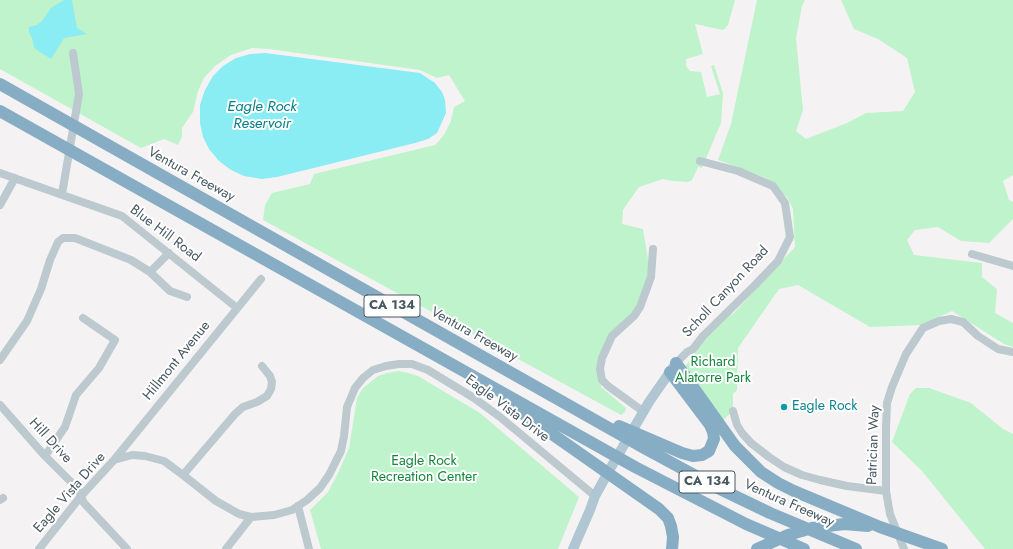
<!DOCTYPE html>
<style>
body{margin:0}
canvas{display:block;background:#f5f2f3}
</style>
<canvas width="1013" height="549"></canvas>
<script>
const ctx = document.querySelector('canvas').getContext('2d');
ctx.lineJoin = 'round';
function fillPath(path, color) {
  ctx.fillStyle = color;
  ctx.fill(path, 'evenodd');
}
function poly(rows) {
  const path = new Path2D();
  for (const r of rows) {
    path.moveTo(r[0], r[1]);
    for (let i = 2; i < r.length; i += 2) path.lineTo(r[i], r[i + 1]);
  }
  return path;
}
function stroke(path, color, width, dash) {
  ctx.strokeStyle = color;
  ctx.lineWidth = width;
  ctx.lineCap = dash ? 'butt' : 'round';
  ctx.setLineDash(dash || []);
  ctx.stroke(path);
}
function write(font, color, halo, rows, align = 'center') {
  ctx.font = font + ' Jost,sans-serif';
  ctx.lineWidth = 4;
  ctx.setLineDash([]);
  ctx.textBaseline = 'middle';
  ctx.strokeStyle = halo;
  ctx.fillStyle = color;
  for (const [text, x, y, turn = 0] of rows) {
    ctx.save();
    ctx.translate(x, y);
    ctx.rotate((+turn || 0) * Math.PI / 180);
    ctx.textAlign = isNaN(turn) ? turn : align;
    if (halo) ctx.strokeText(text, 0, 0);
    ctx.fillText(text, 0, 0);
    ctx.restore();
  }
}
fillPath(poly([
 [0,0,735,0,728,25,723,30,695,24,703,54,686,59,686,66,690,71,701,72,707,97,720,94,711,66,714,65,723,93,721,123,702,168,698,167,692,180,688,182,672,181,663,179,639,187,623,210,622,224,643,229,649,265,644,294,637,309,608,338,598,362,601,387,626,408,625,412,621,415,263,220,265,205,272,193,310,184,314,174,435,145,444,135,451,121,454,107,465,101,449,75,437,78,420,70,269,49,252,48,231,55,215,66,204,78,198,91,193,112,182,128,182,137,178,145,164,139,141,148,0,69],
 [757,0,805,0,802,6,796,38,803,110,796,131,806,139,847,123,866,113,903,111,915,92,907,58,878,39,854,29,841,0,1013,0,1013,175,1003,181,1009,200,1013,202,1013,219,989,243,961,241,938,227,915,230,907,240,914,255,982,263,982,277,997,289,995,313,1013,323,1013,347,1004,344,952,311,921,325,870,327,798,285,779,289,738,348,737,390,733,394,733,411,721,422,684,367,695,355,693,349,731,308,732,315,795,247,793,209,787,197,766,178,718,160,731,124],
 [399,371,408,373,418,376,480,413,579,497,558,549,321,549,310,510,328,492,338,473,349,448,357,398,363,388,378,376,387,373],
 [916,388,929,388,971,403,1003,429,1013,434,1013,549,985,549,922,471,892,442,910,394]
]), '#bff3cc');
fillPath(poly([
 [64,0,72,0,77,28,87,34,64,38,51,59,37,50,34,47,32,38,29,32,29,27,37,25,42,21,51,8],
 [265,53,420,73,435,83,442,92,445,100,446,113,437,133,428,139,415,143,277,177,262,179,244,176,231,170,219,161,209,149,203,137,200,123,200,105,205,90,213,76,223,66,236,58,250,54]
]), '#89edf3');
stroke(poly([
 [0,173,122,216,237,308],
 [62,194,79,94,73,53],
 [0,205,15,178],
 [972,254,1013,266],
 [150,272,169,253],
 [0,360,27,321,41,289,50,260,58,242,63,238,75,238,131,260,150,272,170,291,187,297],
 [676,363,687,352,693,349,703,336,755,285,778,261,790,237,785,203,773,186,738,171,700,161],
 [0,405,45,456,77,488,84,503,127,549],
 [733,411,737,425,742,433,751,443,769,457,784,467,802,475,820,480,847,486,886,491],
 [644,412,608,386,602,380,600,369,602,358,612,336,634,316,640,307,651,277,653,249],
 [45,456,65,427,76,395,99,368,115,340,83,318],
 [114,460,261,279],
 [183,475,235,414,243,407,257,402,267,396,271,389,272,382,270,376,262,366],
 [0,500,3,498],
 [298,506,309,549],
 [39,549,81,496,114,460,132,455,145,456,164,461,183,475,216,501,239,514,251,517,274,515,292,510,307,500,320,488,329,475,341,451,344,436,347,407,355,388,363,378,373,370,386,366,399,364,412,364,428,370,474,398,500,417,595,496],
 [226,549,251,517],
 [904,549,890,514,886,491,886,428,887,403,892,387,906,354,923,328,939,321,951,319,963,322,978,336,998,349,1013,352]
]), '#bcc9cf', 8);
stroke(poly([
 [573,549,590,510,595,496,610,469,649,402,674,366]
]), '#b0c6d2', 10);
stroke(poly([
 [0,84,646,449,720,489,770,513,856,549],
 [0,111,635,467,746,524,804,549],
 [676,363,735,446,761,472,778,483,794,491,880,527,942,549],
 [505,395,515,408,659,509,668,518,671,526,673,537,672,549],
 [619,426,682,453,693,456,702,455,709,451,714,439,713,432,710,425,670,372],
 [757,549,788,535,812,528,844,524,868,526]
]), '#87adc4', 12);
for (const [x, y, r, color] of [
 [784,407,4,"#0f9aa8"]
]) {
  const dot = new Path2D();
  dot.arc(x, y, r, 0, 2 * Math.PI);
  ctx.fillStyle = color;
  ctx.fill(dot);
  stroke(dot, '#fff', 1.5);
}
for (const [x, y, w] of [
 [392,306,56],
 [707,482,56]
]) {
  const box = new Path2D();
  box.roundRect(x - w / 2, y - 11, w, 22, 3);
  ctx.fillStyle = '#fff';
  ctx.fill(box);
  stroke(box, '#485962', 1);
}
write('bold 13px', '#485962', null, [
 ["CA 134",392,306],
 ["CA 134",707,482]
]);
write('14px', '#485962', '#fff', [
 ["Ventura Freeway",191,175,29],
 ["Blue Hill Road",165,234,37],
 ["Scholl Canyon Road",726,292,-47],
 ["Ventura Freeway",474,335,29],
 ["Hillmont Avenue",177,361,-51],
 ["Eagle Vista Drive",507,409,37],
 ["Hill Drive",50,441,47],
 ["Patrician Way",874,445,-88],
 ["Eagle Vista Drive",70,493,-49],
 ["Ventura Freeway",789,504,24]
]);
write('14px', '#11853a', '#fff', [
 ["Richard",713,363],
 ["Alatorre Park",713,379],
 ["Eagle Rock",424,462],
 ["Recreation Center",424,478]
]);
write('14px', '#0d838f', '#fff', [
 ["Eagle Rock",792,407]
], 'left');
write('italic 15px', '#068088', '#fff', [
 ["Eagle Rock",262,107],
 ["Reservoir",262,124]
]);
</script>
